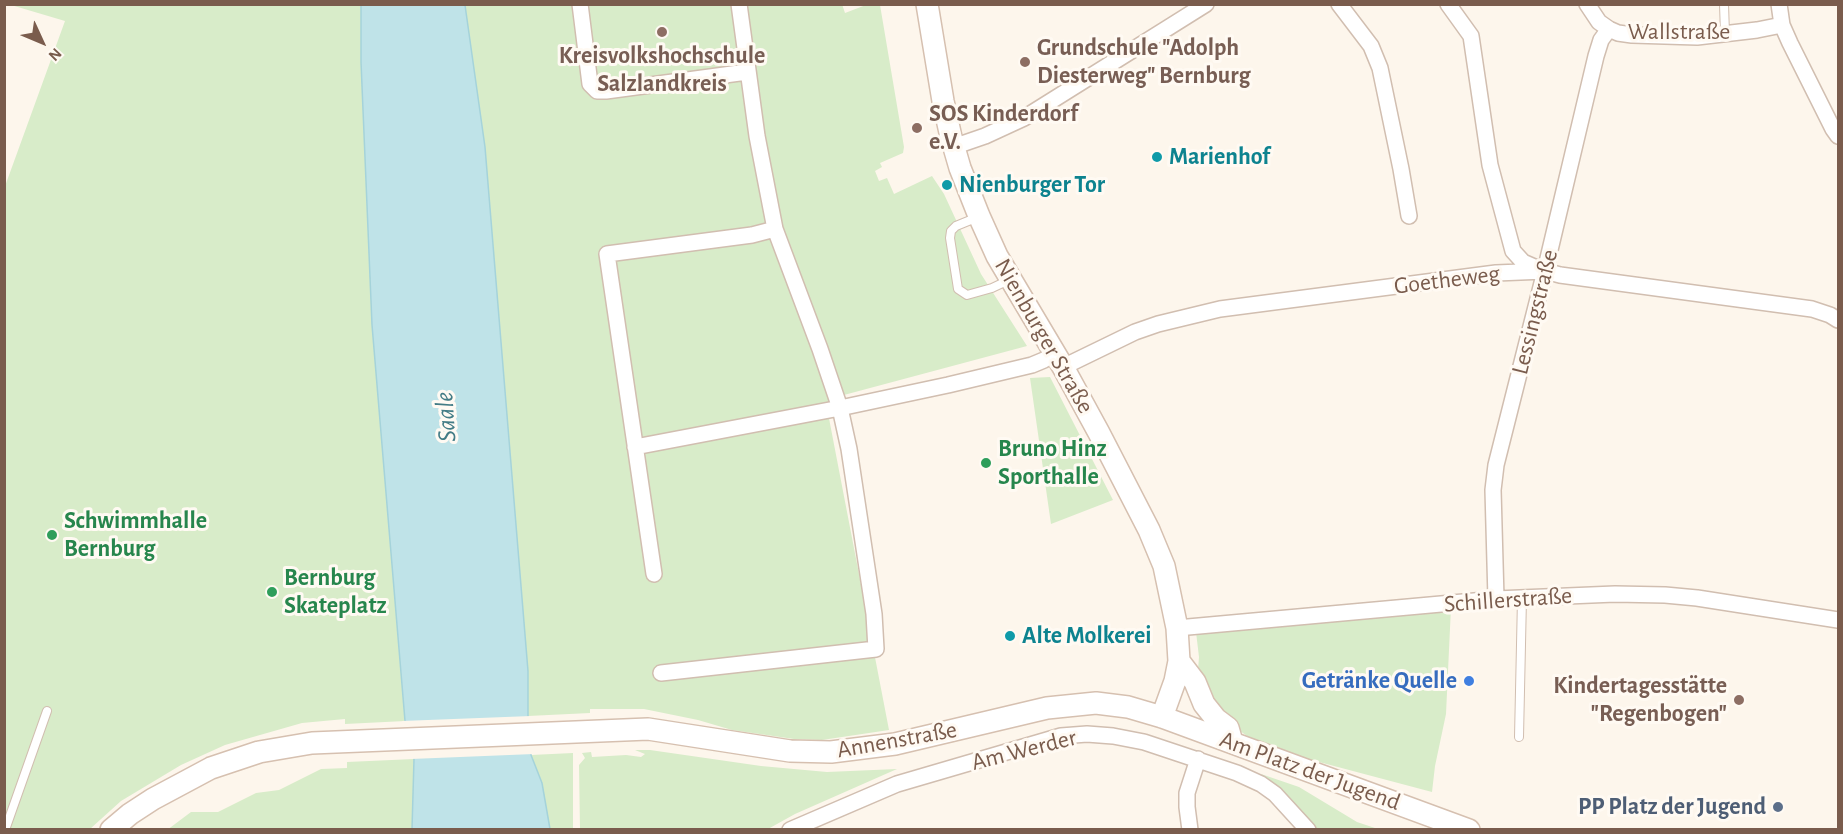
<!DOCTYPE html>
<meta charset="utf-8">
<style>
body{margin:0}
#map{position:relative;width:1843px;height:834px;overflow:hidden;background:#fdf6ec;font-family:"Alegreya Sans",sans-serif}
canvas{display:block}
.frame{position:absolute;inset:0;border:6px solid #7a5c4d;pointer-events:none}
.north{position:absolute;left:12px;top:12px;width:60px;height:60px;-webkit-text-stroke:4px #fffaf3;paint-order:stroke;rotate:134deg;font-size:16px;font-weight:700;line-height:24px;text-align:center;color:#7a5c4d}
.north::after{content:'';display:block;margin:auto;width:21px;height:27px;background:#7a5c4d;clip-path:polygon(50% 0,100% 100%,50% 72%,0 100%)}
</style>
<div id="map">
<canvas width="1843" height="834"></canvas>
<div class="frame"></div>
<div class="north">N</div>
</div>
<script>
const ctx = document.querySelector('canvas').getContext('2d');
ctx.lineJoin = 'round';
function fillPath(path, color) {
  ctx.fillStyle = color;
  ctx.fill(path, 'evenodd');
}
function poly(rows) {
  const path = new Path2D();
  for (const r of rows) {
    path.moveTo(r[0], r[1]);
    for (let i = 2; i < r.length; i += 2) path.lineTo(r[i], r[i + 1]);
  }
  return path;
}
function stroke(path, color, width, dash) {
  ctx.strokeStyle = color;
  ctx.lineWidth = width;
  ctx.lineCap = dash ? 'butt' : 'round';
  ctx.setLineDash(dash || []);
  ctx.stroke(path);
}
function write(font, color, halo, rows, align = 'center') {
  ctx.font = font + ' "Alegreya Sans",sans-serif';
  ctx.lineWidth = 6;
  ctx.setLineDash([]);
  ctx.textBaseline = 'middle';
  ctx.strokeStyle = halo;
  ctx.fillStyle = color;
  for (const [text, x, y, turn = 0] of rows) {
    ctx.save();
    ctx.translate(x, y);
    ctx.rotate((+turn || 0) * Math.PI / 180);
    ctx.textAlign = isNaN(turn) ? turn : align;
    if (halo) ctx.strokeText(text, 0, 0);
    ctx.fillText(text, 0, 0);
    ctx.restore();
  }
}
fillPath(poly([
 [842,4,845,13,866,5,880,5,904,147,903,153,880,163,882,167,875,171,879,181,887,178,894,194,932,176,944,194,981,274,1027,346,829,399,832,407,827,408,889,730,822,740,794,739,732,730,698,720,644,709,590,709,590,713,528,716,528,671,485,147,465,5],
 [11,5,361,5,361,62,372,325,405,721,345,724,345,719,302,723,225,745,181,765,121,801,90,829,5,829,4,189,65,21],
 [1050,377,1113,500,1051,524,1030,378],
 [1451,607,1446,714,1435,766,1432,792,1270,749,1255,742,1220,716,1211,691,1198,670,1199,657,1196,632],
 [635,750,650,750,761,766,827,772,897,769,795,814,768,829,580,829,579,765,585,758,582,753,591,752,592,757,626,755,641,757,645,754],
 [573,753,573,829,550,829,542,783,531,755],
 [414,759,412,829,167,830,191,812,218,812,256,793,279,790,321,769,347,768,347,762],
 [1261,774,1299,787,1357,822,1378,829,1316,829,1285,793]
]), '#d8ecc9');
const water = poly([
 [361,5,465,5,485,147,528,671,528,716,531,755,542,783,550,829,412,829,414,759,405,721,372,325,361,62,361,5]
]);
fillPath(water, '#bfe3e8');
stroke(water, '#a5d3da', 1.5);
fillPath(poly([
 [531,716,534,754,411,759,402,721]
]), '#fdf6ec');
const lane = poly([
 [1724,4,1725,34],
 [978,217,956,226,951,231,950,238,958,289,967,295,992,288,1009,280],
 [1519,737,1522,598],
 [5,830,47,711]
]);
const street = poly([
 [580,4,590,84,597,91,606,91,747,72],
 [1339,4,1371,46,1380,68,1401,169,1409,216],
 [1448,4,1471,36,1490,165,1513,251,1523,262,1539,269],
 [1587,4,1599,22,1609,29,1618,33,1632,35,1697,37,1757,30,1782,25],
 [1779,4,1782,25,1790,43,1833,129,1838,136],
 [953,147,985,136,1024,118,1206,4],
 [1063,367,1135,332,1158,324,1220,309,1496,273,1545,271,1560,275,1812,309,1830,315,1838,320],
 [635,447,840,408,948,385,1032,365,1044,360,1055,353],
 [654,574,607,254,752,235,775,229,757,136,739,4],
 [1496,599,1493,490,1496,465,1545,271,1596,56,1601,40,1609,29],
 [1177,628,1496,599,1615,594,1665,595,1697,598,1838,620],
 [661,673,876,649,874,614,849,449,840,408,820,349,775,229],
 [790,830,897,784,1061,736,1087,734,1113,736,1144,742,1237,773,1261,784,1275,794,1308,830],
 [1190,830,1187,807,1187,793,1198,759]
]);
const secondary = poly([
 [927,4,943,101,951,137,960,168,979,216,997,256,1063,367,1099,433,1149,530,1164,566,1177,628,1179,661,1175,681,1162,717],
 [1179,661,1195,682,1204,704,1216,719,1228,728,1232,742],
 [111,830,130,814,153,799,211,768,259,752,312,743,648,729,790,751,831,752,895,744,1047,708,1096,703,1128,707,1162,717,1469,830]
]);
stroke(lane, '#d1beb0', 10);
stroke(street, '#d1beb0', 18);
stroke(secondary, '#d6c0b0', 24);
stroke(lane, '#fff', 8);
stroke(street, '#fff', 15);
stroke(secondary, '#fff', 21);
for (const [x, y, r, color] of [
 [662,32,6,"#8d6e63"],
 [1025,62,6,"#8d6e63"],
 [917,128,6,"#8d6e63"],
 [1157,157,6,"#0f9aa8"],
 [947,185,6,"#0f9aa8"],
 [986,463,6,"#2e9e5b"],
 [52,535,6,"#2e9e5b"],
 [272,592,6,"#2e9e5b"],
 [1010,636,6,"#0f9aa8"],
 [1469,681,6,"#3f7fe0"],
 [1739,700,6,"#8d6e63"],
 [1778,807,6,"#5c6f8a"]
]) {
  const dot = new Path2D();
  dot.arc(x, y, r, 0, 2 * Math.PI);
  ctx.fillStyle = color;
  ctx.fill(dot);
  stroke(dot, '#fffaf3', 2);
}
write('24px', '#7a5c4d', '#fffaf3', [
 ["Wallstraße",1679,32],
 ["Goetheweg",1447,280,-7],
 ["Lessingstraße",1535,312,-76],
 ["Nienburger Straße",1044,336,60],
 ["Schillerstraße",1508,600,-4],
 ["Annenstraße",897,740,-10],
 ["Am Werder",1024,750,-14],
 ["Am Platz der Jugend",1310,771,20]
]);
write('bold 24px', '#785e54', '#fffaf3', [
 ["Grundschule \"Adolph",1037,48],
 ["Diesterweg\" Bernburg",1037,76],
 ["Kreisvolkshochschule",662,56,"center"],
 ["Salzlandkreis",662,84,"center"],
 ["SOS Kinderdorf",929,114],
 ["e.V.",929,142],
 ["Kindertagesstätte",1727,686,"right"],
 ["\"Regenbogen\"",1727,714,"right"]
], 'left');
write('bold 24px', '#0d838f', '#fffaf3', [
 ["Marienhof",1169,157],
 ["Nienburger Tor",959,185],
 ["Alte Molkerei",1022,636]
], 'left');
write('bold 24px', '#27864d', '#fffaf3', [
 ["Bruno Hinz",998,449],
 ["Sporthalle",998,477],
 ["Schwimmhalle",64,521],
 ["Bernburg",64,549],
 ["Bernburg",284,578],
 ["Skateplatz",284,606]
], 'left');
write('bold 24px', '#366cbe', '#fffaf3', [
 ["Getränke Quelle",1457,681]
], 'right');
write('bold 24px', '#4e5e75', '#fffaf3', [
 ["PP Platz der Jugend",1766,807]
], 'right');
write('italic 26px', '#437c86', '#fffaf3', [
 ["Saale",446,417,-94]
]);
</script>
